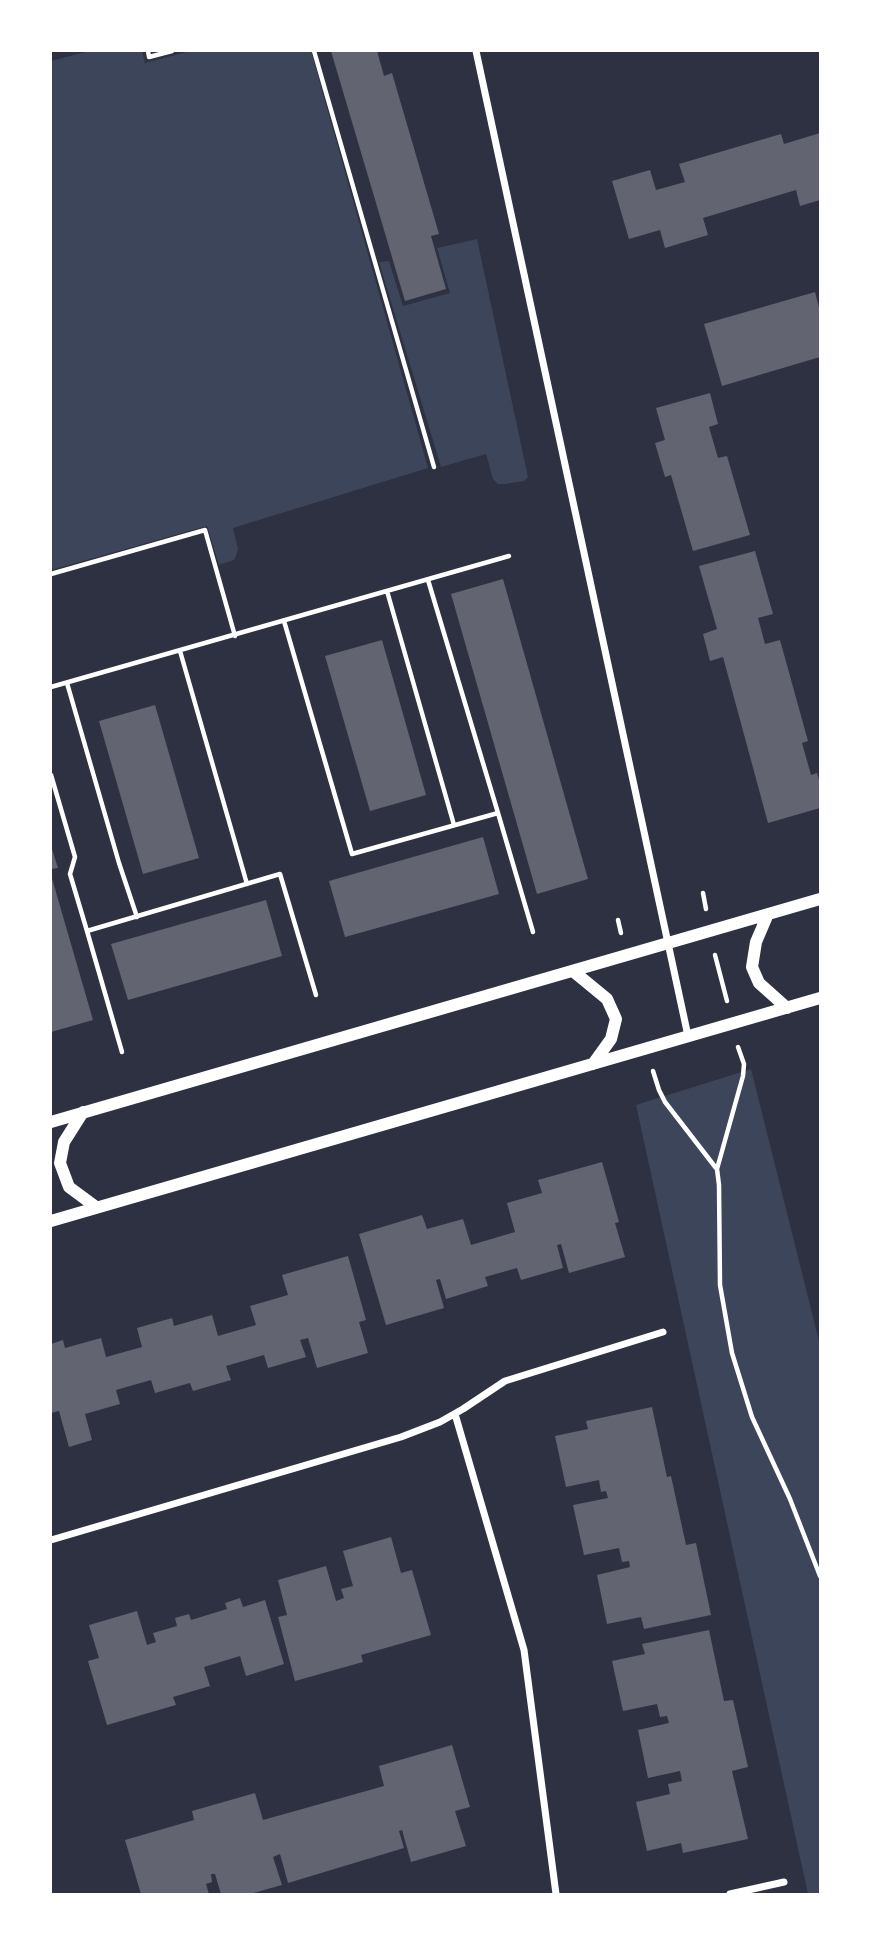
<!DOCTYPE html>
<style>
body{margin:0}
#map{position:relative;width:871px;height:1945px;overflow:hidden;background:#2d3142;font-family:"Open Sans",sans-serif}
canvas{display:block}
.frame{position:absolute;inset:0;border:52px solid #fff;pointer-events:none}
</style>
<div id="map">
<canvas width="871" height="1945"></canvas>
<div class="frame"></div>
</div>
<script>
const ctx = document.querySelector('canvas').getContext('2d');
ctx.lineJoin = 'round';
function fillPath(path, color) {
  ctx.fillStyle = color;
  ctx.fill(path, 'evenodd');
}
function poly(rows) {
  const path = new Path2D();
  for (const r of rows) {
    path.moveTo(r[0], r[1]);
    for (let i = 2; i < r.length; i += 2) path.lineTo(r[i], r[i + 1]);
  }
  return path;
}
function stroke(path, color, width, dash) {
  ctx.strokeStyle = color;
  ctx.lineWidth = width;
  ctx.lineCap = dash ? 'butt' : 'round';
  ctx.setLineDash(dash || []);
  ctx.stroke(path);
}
fillPath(poly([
 [89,51,142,51,145,63,190,51,311,51,428,468,233,528,238,549,236,556,234,560,219,565,207,526,51,570,51,61],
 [477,239,528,477,524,481,505,484,498,484,493,479,486,454,441,467,379,262,389,261,403,306,450,293,437,248],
 [751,1069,820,1345,820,1894,808,1894,636,1105]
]), '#3c4559');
fillPath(poly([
 [331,51,377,51,384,76,392,73,439,234,431,236,446,289,405,301],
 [820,133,820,200,800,206,796,190,703,218,708,235,665,248,660,230,629,239,612,181,650,170,656,190,685,182,679,164,781,134,784,144],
 [815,292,820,311,820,357,722,386,704,324],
 [710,393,718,424,709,427,718,458,727,456,750,535,693,551,671,475,665,477,655,443,665,440,656,408],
 [755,551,773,614,758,618,765,644,780,640,808,741,802,743,811,775,817,773,820,783,820,808,768,823,723,657,710,661,703,634,717,629,699,566],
 [503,579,588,879,537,894,451,594],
 [382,640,426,795,370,811,325,656],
 [155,705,199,858,143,874,99,721],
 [483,837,499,894,345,937,329,881],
 [51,846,58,868,51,869],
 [51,875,93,1020,51,1032],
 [266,900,282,956,128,1000,111,944],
 [602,1162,619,1222,615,1223,625,1257,569,1273,561,1244,557,1245,563,1268,521,1280,517,1268,485,1277,488,1286,446,1299,440,1279,436,1280,444,1308,386,1325,359,1234,422,1215,427,1229,463,1219,471,1245,515,1232,507,1203,542,1193,538,1180],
 [348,1256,366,1320,359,1322,368,1353,317,1368,308,1338,300,1340,306,1357,268,1368,264,1355,226,1366,231,1380,193,1391,190,1383,155,1393,151,1380,116,1390,120,1404,85,1414,92,1440,69,1447,59,1411,51,1413,51,1344,63,1340,65,1348,101,1338,106,1357,142,1347,137,1328,172,1318,174,1326,212,1315,218,1336,256,1325,250,1306,288,1295,282,1275],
 [652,1407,667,1477,671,1476,686,1545,696,1543,711,1615,644,1629,641,1617,607,1624,597,1575,630,1567,629,1561,622,1562,619,1548,584,1555,573,1505,608,1498,606,1491,601,1492,599,1480,566,1487,555,1436,588,1429,586,1421],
 [391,1537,401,1573,412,1570,431,1635,361,1655,363,1662,295,1681,278,1617,287,1615,278,1580,326,1566,336,1601,344,1598,341,1589,353,1586,343,1551],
 [240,1598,243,1607,265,1600,284,1664,246,1676,240,1656,204,1667,210,1686,173,1697,176,1705,107,1725,88,1661,99,1658,89,1625,137,1611,147,1645,156,1642,153,1633,177,1626,175,1618,189,1614,191,1620,227,1609,225,1603],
 [709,1630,724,1701,733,1700,748,1767,732,1771,748,1839,683,1853,681,1843,647,1851,636,1802,670,1794,668,1784,682,1781,680,1771,648,1778,638,1730,669,1723,667,1716,660,1717,657,1704,623,1711,612,1661,645,1654,642,1644],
 [452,1745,470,1807,455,1811,466,1846,411,1862,402,1830,399,1831,404,1848,288,1883,280,1854,273,1857,282,1885,250,1894,221,1894,215,1874,211,1874,212,1882,206,1884,209,1894,141,1894,125,1840,194,1820,192,1811,255,1793,263,1820,384,1786,379,1766]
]), '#626471');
stroke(poly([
 [148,51,149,57,172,51],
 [314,51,434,467],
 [51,574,205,530,235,636],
 [428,580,498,813,533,932],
 [387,591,454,825],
 [284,621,352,854,498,813],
 [180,651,247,884],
 [67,683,119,863,137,917],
 [51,687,509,556],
 [51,775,75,857,70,874,87,931,280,874,316,995],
 [703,893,706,909],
 [618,920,621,933],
 [87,931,122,1052],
 [715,955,727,1001],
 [738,1047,744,1064,743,1076,717,1169,719,1185,720,1285,732,1353,752,1417,790,1499,820,1576],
 [653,1071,659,1090,665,1102,716,1168]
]), '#fff', 4.5);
stroke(poly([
 [476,51,688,1036],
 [455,1414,524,1650,556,1894],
 [51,1540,401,1437,440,1422,463,1409,505,1381,663,1332],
 [730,1894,784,1882]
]), '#fff', 7);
stroke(poly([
 [768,914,756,942,752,967,759,983,787,1008],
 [573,971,607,999,616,1019,611,1039,593,1064],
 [83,1112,64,1142,60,1163,69,1187,96,1207],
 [51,1122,820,899],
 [51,1221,820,998]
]), '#fff', 12);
</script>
